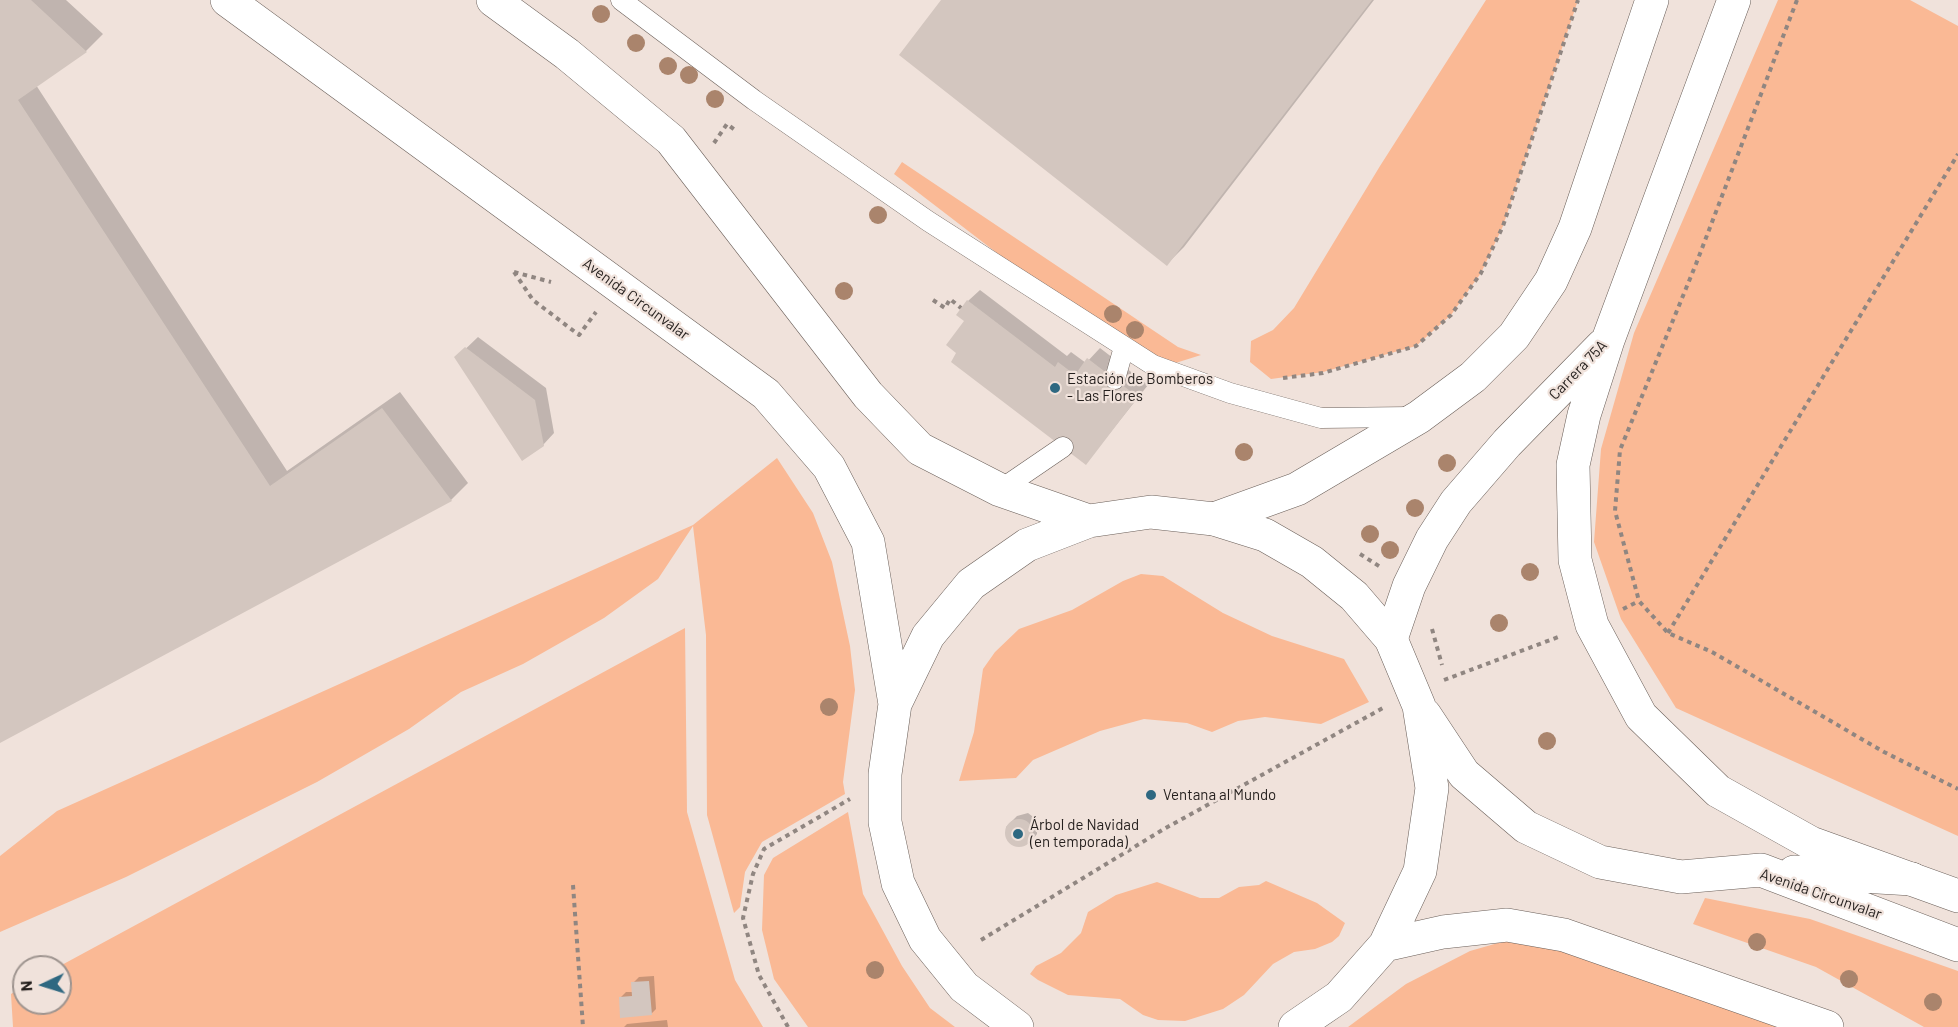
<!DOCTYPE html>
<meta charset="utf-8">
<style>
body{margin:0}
#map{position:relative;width:1958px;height:1027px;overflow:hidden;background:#f0e2db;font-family:Barlow,sans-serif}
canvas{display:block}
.north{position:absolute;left:12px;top:955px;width:60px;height:60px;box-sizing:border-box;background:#f0e2db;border:2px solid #9e948f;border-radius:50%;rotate:266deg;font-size:16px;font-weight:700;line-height:24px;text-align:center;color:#241f1d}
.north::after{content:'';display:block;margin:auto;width:21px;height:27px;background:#2e6881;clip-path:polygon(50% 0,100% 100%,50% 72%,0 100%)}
</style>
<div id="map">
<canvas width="1958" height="1027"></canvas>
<div class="north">N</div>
</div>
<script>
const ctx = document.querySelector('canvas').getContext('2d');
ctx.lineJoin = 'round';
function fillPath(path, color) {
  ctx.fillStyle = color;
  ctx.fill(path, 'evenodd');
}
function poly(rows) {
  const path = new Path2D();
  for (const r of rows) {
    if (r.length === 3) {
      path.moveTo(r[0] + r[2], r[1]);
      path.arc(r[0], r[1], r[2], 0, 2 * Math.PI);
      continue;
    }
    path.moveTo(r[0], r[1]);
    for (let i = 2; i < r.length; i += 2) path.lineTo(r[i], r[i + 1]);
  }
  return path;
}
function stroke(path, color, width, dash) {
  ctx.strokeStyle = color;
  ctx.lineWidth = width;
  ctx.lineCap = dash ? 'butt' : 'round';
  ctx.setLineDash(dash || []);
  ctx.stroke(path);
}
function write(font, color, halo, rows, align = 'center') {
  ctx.font = font + ' Barlow,sans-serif';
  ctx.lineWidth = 4.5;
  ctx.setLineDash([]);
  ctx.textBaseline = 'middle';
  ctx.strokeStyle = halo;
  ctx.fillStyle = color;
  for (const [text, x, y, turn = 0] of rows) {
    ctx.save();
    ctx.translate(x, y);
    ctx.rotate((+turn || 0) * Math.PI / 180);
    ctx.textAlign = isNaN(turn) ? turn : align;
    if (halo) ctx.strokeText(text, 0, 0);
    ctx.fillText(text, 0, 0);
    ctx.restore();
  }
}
fillPath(poly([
 [1486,0,1578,0,1503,226,1481,273,1451,315,1416,346,1323,372,1271,379,1250,362,1251,341,1273,330,1294,308,1380,166],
 [1778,0,1910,0,1958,26,1958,836,1676,708,1621,619,1594,542,1601,449,1634,333],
 [902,162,1178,347,1201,355,1166,366,1010,263,894,174],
 [777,458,813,513,832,562,850,646,855,690,843,782,845,794,762,842,745,872,740,907,734,913,707,815,706,635,693,526,658,579,604,618,523,664,461,692,409,729,317,782,126,877,0,932,0,856,57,811,693,525],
 [1141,574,1163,576,1223,613,1272,636,1344,659,1369,702,1321,724,1265,717,1238,721,1212,732,1187,723,1144,719,1100,731,1033,760,1016,778,959,781,974,732,983,669,995,652,1019,629,1072,610,1123,581],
 [685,628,687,812,735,980,763,1027,13,1027,11,994,24,986,24,1003,60,1003,58,967],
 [848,812,863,894,902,966,930,1008,955,1027,808,1027,774,979,762,930,764,875,773,858],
 [1266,881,1317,903,1345,923,1339,936,1332,942,1315,949,1294,952,1273,964,1244,995,1223,1009,1185,1021,1158,1020,1143,1015,1120,999,1068,995,1038,980,1030,974,1036,966,1061,953,1081,933,1088,912,1116,895,1157,882,1200,898,1219,898,1239,887,1259,885],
 [1705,898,1810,919,1958,971,1958,1027,1924,1027,1816,967,1693,924],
 [1505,941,1557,948,1779,1027,1348,1027,1406,984,1470,951]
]), '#fab995');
fillPath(poly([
 [0,0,66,0,103,34,86,51,36,85,287,471,400,392,468,483,451,500,0,741],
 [943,0,1374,0,1184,247,1167,264],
 [980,290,1067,356,1071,352,1086,363,1100,348,1148,385,1086,463,958,353,968,301],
 [478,337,546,388,554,433,543,445,456,358],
 [1028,813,1037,820,1037,834,1032,840,1016,846,1007,839,1006,827,1017,816],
 [654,976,656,1009,651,1014,620,998,626,992,634,992,633,983,639,977],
 [667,1020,668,1027,624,1027,627,1024]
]), '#0003');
fillPath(poly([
 [0,0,31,0,87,52,18,100,270,486,382,408,452,501,0,743],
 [941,0,1372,0,1167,266,899,55],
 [967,300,1055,367,1058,362,1075,375,1087,358,1138,397,1086,465,951,362,956,353,946,345,964,321,956,315],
 [465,347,535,400,544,446,522,461,454,357],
 [1019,833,14],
 [649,981,652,1015,620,1018,619,997,632,996,631,982]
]), '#d3c6bf');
const service = poly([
 [621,0,754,100,928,221,1153,365,1230,393,1321,418,1411,417],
 [1115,379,1124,347],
 [1000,490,1063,447]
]);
const minor = poly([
 [1734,0,1608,340,1584,415,1573,465,1575,560,1592,625,1641,716,1718,791,1811,843,1958,896],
 [1214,519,1297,489,1419,417,1473,377,1514,336,1551,281,1575,228,1652,0],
 [1391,639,1409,586,1432,539,1456,502,1507,443,1602,346]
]);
const trunk = poly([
 [227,0,766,394,829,467,868,542,895,704],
 [493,0,567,54,671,140,868,395,920,449,1000,490,1089,521],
 [1425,715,1464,774,1526,827,1600,862,1681,877,1761,870,1958,945],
 [1794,872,1912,879],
 [1385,945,1443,932,1507,925,1564,935,1827,1027],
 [1017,1027,964,987,925,939,898,883,885,822,885,774,895,704,928,636,971,584,1027,545,1089,521,1151,512,1214,519,1265,535,1312,562,1354,596,1391,639,1419,706,1432,788,1420,871,1385,945,1339,997,1295,1027]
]);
stroke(service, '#6a5f59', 21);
stroke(minor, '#6a5f59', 34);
stroke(trunk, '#6a5f59', 34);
stroke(poly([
 [1797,0,1696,264,1620,450,1615,511,1639,601,1668,633,1712,652,1884,752,1958,789],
 [714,143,727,124,735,130],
 [514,272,551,282],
 [514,272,533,300,579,335,596,312],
 [933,300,945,308,950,299,961,308],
 [1283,378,1323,373,1416,346,1451,315,1481,273,1503,226,1578,0],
 [1360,554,1382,568],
 [1623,609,1639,601],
 [1432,629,1442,665],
 [1668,633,1958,154],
 [1444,680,1561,636],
 [573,885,583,1027],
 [981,940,1164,829,1383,708],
 [788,1027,759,975,743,918,753,874,764,849,850,799]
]), '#908681', 4, [4.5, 4.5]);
stroke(service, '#fff', 20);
stroke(minor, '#fff', 33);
stroke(trunk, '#fff', 33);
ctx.fillStyle = '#aa846c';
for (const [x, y] of [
 [601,14],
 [636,43],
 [668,66],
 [689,75],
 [715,99],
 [878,215],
 [844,291],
 [1113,314],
 [1135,330],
 [1244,452],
 [1447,463],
 [1415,508],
 [1370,534],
 [1390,550],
 [1530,572],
 [1499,623],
 [829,707],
 [1547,741],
 [1757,942],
 [875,970],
 [1849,979],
 [1933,1002]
]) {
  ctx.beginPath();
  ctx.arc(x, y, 9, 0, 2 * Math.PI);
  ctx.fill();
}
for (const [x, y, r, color] of [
 [1055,388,6,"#2e6881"],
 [1151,795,6,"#2e6881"],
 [1018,834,6,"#2e6881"]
]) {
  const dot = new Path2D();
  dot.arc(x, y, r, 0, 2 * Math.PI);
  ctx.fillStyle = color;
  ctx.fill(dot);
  stroke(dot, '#f0e2db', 2);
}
write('15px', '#241f1d', '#f0e2db', [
 ["Avenida Circunvalar",636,299,36],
 ["Carrera 75A",1578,370,-46],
 ["Avenida Circunvalar",1821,894,19]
]);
write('15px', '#241f1d', '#f0e2db', [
 ["Estación de Bomberos",1067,379],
 ["- Las Flores",1067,396],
 ["Ventana al Mundo",1163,795],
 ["Árbol de Navidad",1030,825],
 ["(en temporada)",1030,842]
], 'left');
</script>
